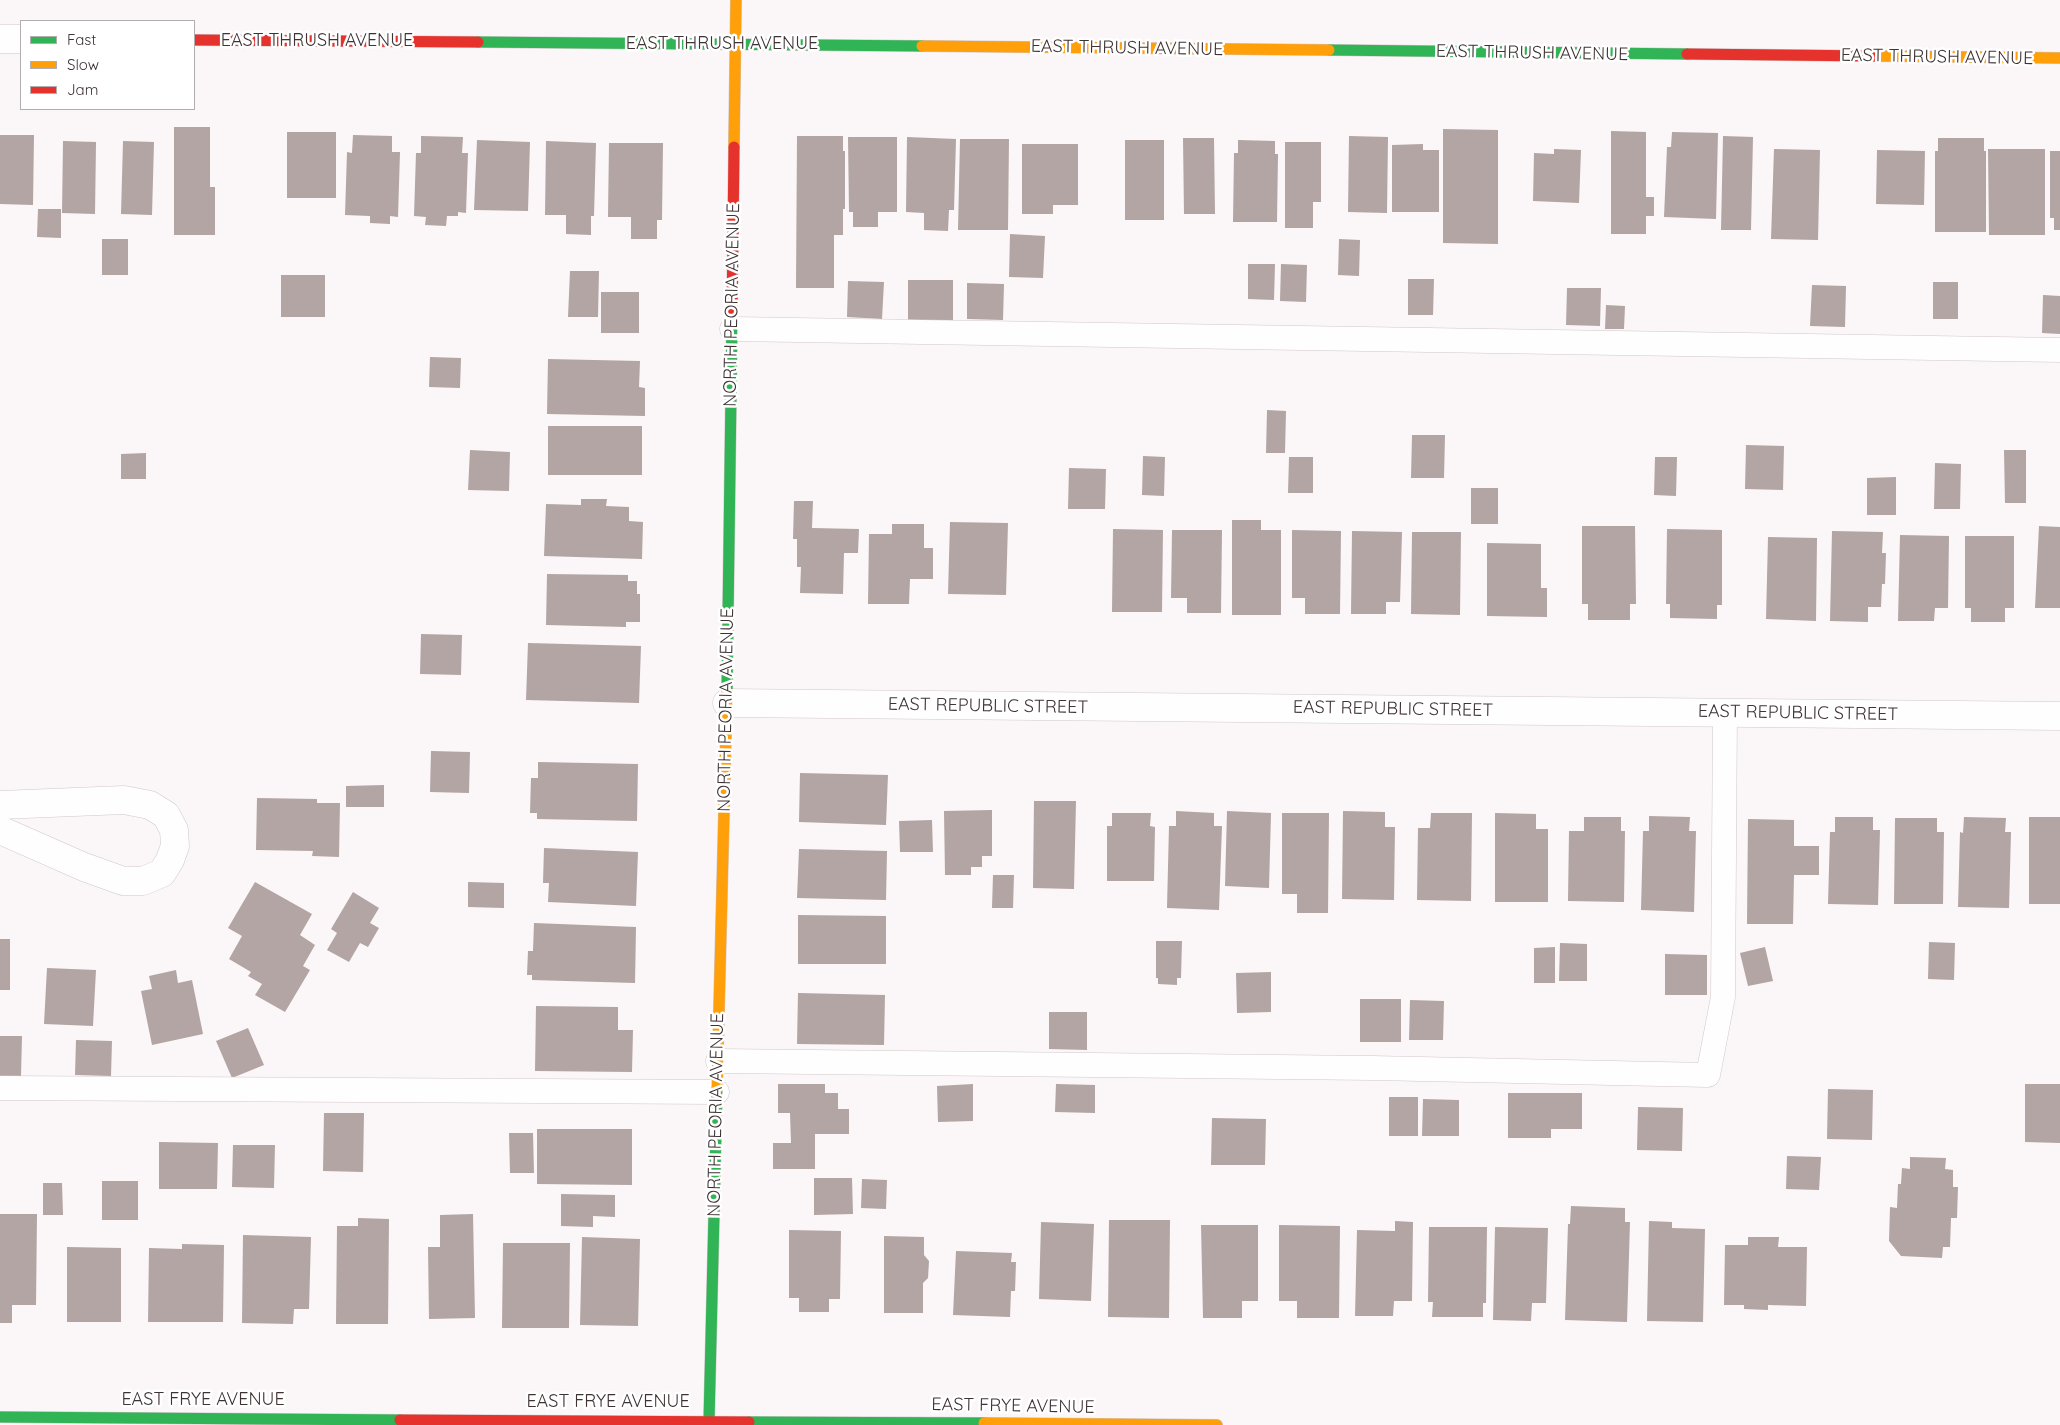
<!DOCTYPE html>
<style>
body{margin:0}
#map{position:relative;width:2060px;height:1425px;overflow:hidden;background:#fbf6f7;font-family:Quicksand,sans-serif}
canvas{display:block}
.legend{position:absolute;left:20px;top:20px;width:175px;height:90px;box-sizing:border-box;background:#fff;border:1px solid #b2adae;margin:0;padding:6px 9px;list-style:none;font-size:15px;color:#3e3234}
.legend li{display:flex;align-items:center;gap:10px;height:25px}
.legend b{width:25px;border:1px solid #b2adae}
</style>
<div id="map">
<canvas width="2060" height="1425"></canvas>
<ul class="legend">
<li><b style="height:6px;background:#30b455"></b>Fast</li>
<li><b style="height:6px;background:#ff9f0a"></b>Slow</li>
<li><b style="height:6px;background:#e5322d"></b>Jam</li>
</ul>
</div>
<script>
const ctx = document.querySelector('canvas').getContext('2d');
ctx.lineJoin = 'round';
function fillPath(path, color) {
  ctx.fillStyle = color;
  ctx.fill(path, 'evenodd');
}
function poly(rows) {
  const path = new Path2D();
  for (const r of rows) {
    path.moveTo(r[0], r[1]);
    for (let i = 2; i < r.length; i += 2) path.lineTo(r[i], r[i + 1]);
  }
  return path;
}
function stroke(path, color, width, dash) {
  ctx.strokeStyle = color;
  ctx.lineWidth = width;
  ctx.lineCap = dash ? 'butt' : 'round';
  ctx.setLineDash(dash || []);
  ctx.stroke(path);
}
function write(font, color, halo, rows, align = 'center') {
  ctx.font = font + ' Quicksand,sans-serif';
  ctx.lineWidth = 5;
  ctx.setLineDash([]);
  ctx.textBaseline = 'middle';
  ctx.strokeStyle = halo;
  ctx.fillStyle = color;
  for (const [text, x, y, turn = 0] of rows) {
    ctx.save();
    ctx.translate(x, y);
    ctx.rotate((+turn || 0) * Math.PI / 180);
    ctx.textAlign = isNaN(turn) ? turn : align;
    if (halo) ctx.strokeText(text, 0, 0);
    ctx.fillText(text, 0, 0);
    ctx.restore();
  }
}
fillPath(poly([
 [174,127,210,127,210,187,215,187,215,235,174,235],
 [1443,129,1498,130,1498,244,1443,243],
 [1611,131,1646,132,1646,197,1654,197,1654,216,1646,216,1646,234,1611,234],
 [287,132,336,132,336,198,287,198],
 [1672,132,1718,133,1716,219,1664,217,1667,147,1671,147],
 [0,135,34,135,33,205,0,204],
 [353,135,392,136,392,152,400,152,398,217,390,216,390,224,370,223,370,216,345,215,347,152,352,153],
 [421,136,463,137,462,153,468,153,466,213,458,212,458,216,447,216,446,226,425,225,426,217,414,216,416,153,421,153],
 [797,136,843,136,843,151,845,151,845,209,843,209,843,235,834,235,834,288,796,288],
 [1349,136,1388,137,1387,213,1348,212],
 [1723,136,1753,137,1751,230,1721,230],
 [848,137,897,137,897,212,878,212,878,227,853,227,853,212,849,212],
 [907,137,956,139,954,210,949,210,948,231,924,230,924,213,906,212],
 [1183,138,1214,138,1215,214,1184,214],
 [1938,138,1984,138,1984,151,1986,151,1986,232,1935,232,1935,151,1938,151],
 [960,139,1009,139,1008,230,958,230],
 [477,140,530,142,528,211,474,210],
 [1125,140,1164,140,1164,220,1125,220],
 [1238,140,1275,141,1275,154,1278,154,1277,222,1233,222,1234,153,1238,153],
 [63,141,96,142,95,214,62,213],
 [123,141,154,142,152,215,121,214],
 [546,141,596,143,594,216,591,216,591,235,566,234,566,215,545,215],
 [1285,142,1321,142,1321,202,1313,202,1313,228,1285,228],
 [609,143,663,143,662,220,657,220,657,239,631,239,631,217,608,217],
 [1022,144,1078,144,1078,205,1053,205,1053,214,1022,214],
 [1423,144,1423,150,1439,150,1439,212,1392,212,1392,145],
 [1554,149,1581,150,1579,203,1533,201,1534,153,1554,154],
 [1774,149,1820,150,1818,240,1771,239],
 [1988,149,2045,149,2045,235,1989,235],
 [1877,150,1925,151,1924,205,1876,204],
 [2050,151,2060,151,2060,230,2054,230,2054,218,2050,218],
 [38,209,61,209,61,238,37,237],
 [1010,234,1045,236,1043,278,1009,277],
 [102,239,128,239,128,275,102,275],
 [1339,239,1360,240,1359,276,1338,275],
 [1248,264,1275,264,1274,300,1248,299],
 [1281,264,1307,265,1306,302,1280,301],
 [570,271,599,271,598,317,568,317],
 [281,275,325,275,325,317,281,317],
 [1408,279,1434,279,1433,315,1408,315],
 [908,280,953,280,953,320,908,320],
 [848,281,884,282,882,319,847,317],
 [1933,282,1958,282,1958,319,1933,319],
 [967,283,1004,284,1003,320,967,319],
 [1812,285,1846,286,1845,327,1810,326],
 [1567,288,1601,288,1600,326,1566,325],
 [601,292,639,292,639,333,601,333],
 [2043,295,2060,296,2060,334,2042,333],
 [1606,305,1625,306,1624,329,1605,329],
 [430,357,461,358,460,388,429,387],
 [548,359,640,361,639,387,645,388,645,416,547,414],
 [1267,410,1286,411,1285,453,1266,453],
 [548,426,642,426,642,475,548,475],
 [1412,435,1445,435,1444,478,1411,478],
 [1746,445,1784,446,1783,490,1745,489],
 [470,450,510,452,509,491,468,490],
 [2004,450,2026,450,2026,503,2005,503],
 [146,453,146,479,121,479,121,454],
 [1143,456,1165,457,1164,496,1142,495],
 [1289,457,1313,457,1313,493,1288,493],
 [1655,457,1677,457,1676,496,1654,495],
 [1935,463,1961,464,1960,509,1934,509],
 [1069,468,1106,469,1105,509,1068,509],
 [1896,477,1896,515,1867,515,1867,478],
 [1471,488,1498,488,1498,524,1471,524],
 [581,499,607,499,606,506,629,507,629,521,643,522,642,559,544,556,546,504,581,505],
 [794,501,813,501,812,528,859,529,858,553,844,553,843,594,800,593,801,567,797,567,797,539,793,539],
 [1232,520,1261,520,1261,530,1281,530,1281,615,1232,615],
 [950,522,1008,523,1006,595,948,594],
 [892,524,924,524,924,548,933,548,933,579,910,579,909,604,868,604,869,534,892,534],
 [1582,526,1635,526,1636,604,1630,604,1630,620,1588,620,1588,604,1582,604],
 [2039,526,2060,527,2060,608,2035,608],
 [1113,529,1163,530,1162,612,1112,612],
 [1667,529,1722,530,1722,605,1717,605,1717,619,1670,618,1670,604,1666,604],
 [1172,530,1222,530,1221,613,1187,613,1187,598,1171,598],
 [1292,530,1341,531,1340,614,1305,614,1305,598,1292,598],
 [1352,531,1402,532,1400,602,1386,602,1386,614,1351,614],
 [1832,531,1883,532,1882,553,1886,553,1885,584,1882,584,1881,607,1868,607,1868,622,1830,621],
 [1412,532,1461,532,1460,615,1411,614],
 [1900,535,1949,536,1948,608,1935,608,1934,621,1898,621],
 [1965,536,2014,536,2014,608,2005,608,2005,622,1971,622,1971,608,1965,608],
 [1768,537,1817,538,1816,621,1766,619],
 [1487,543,1541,544,1541,588,1547,588,1547,617,1487,616],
 [547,574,628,575,628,581,637,581,637,594,640,594,640,622,626,622,626,627,546,625],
 [421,634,462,635,461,675,420,674],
 [528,643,641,646,639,703,526,700],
 [431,751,470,752,469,793,430,792],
 [538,762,638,764,637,821,537,819,537,813,530,813,531,778,538,778],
 [800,773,888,775,886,825,799,822],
 [384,785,384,807,346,807,346,786],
 [257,798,317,799,317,803,340,803,339,857,312,856,313,851,256,850],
 [1034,801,1076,801,1074,889,1033,888],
 [992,810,992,856,982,856,982,867,971,867,971,875,945,875,944,811],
 [1176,811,1214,813,1214,826,1222,826,1219,910,1167,908,1169,826,1176,826],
 [1227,811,1271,813,1269,888,1225,886],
 [1343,811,1385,812,1385,827,1395,827,1394,900,1342,899],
 [1112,813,1151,813,1150,826,1155,827,1154,881,1107,881,1107,826,1112,826],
 [1282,813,1329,813,1328,913,1297,913,1297,894,1282,894],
 [1431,813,1472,813,1471,901,1417,900,1418,828,1430,828],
 [1495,813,1536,814,1536,829,1548,829,1548,902,1495,902],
 [1649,816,1690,817,1689,831,1696,831,1694,912,1641,910,1643,831,1649,831],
 [1584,817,1621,817,1621,831,1625,831,1624,902,1568,901,1569,831,1584,831],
 [1835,817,1873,817,1873,830,1880,830,1878,905,1828,904,1830,832,1835,832],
 [1964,817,2006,818,2005,832,2011,832,2009,908,1958,907,1960,832,1963,833],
 [2029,817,2060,817,2060,904,2029,904],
 [1895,818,1937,818,1937,832,1944,832,1943,904,1894,904],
 [1748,819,1794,820,1794,846,1819,846,1819,875,1794,875,1793,924,1747,924],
 [932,820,933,852,900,852,899,821],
 [544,848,638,852,636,906,548,902,549,883,543,883],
 [799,849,887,851,886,900,797,898],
 [993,875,1014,875,1013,908,992,908],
 [255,882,312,914,300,935,315,945,303,966,310,970,285,1012,255,995,262,984,248,976,251,972,229,959,242,936,228,928],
 [468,882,504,883,504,908,468,907],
 [353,892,379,908,370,923,379,928,368,947,360,943,349,962,327,950,337,933,331,929],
 [798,915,886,916,886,964,798,964],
 [534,923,636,927,635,983,532,980,532,975,527,975,528,951,533,951],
 [0,939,10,939,10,990,0,990],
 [1156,941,1182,941,1181,978,1177,978,1177,985,1158,984,1158,978,1156,978],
 [1929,942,1955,943,1954,980,1928,979],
 [1560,943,1587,944,1587,981,1559,981],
 [1555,947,1555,983,1534,983,1534,948],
 [1765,947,1773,981,1748,986,1740,953],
 [1665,954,1707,955,1707,995,1665,995],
 [47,968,96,970,93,1026,44,1024],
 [176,970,178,983,192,980,203,1034,152,1045,141,991,152,989,149,976],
 [1271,972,1271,1012,1237,1013,1236,973],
 [798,993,885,995,884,1045,797,1044],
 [1360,999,1401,999,1401,1042,1360,1042],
 [1410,1000,1444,1001,1443,1040,1409,1040],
 [536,1006,618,1007,618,1030,633,1030,632,1072,535,1071],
 [1049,1012,1087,1012,1087,1050,1049,1049],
 [248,1028,264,1065,232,1078,216,1041],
 [0,1036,22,1036,21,1076,0,1076],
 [76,1040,112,1041,111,1076,75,1075],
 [778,1084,825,1084,825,1093,838,1093,838,1109,849,1109,849,1134,815,1134,815,1169,773,1169,773,1143,791,1143,790,1113,778,1113],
 [973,1084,973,1121,938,1122,937,1086],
 [1056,1084,1095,1085,1095,1113,1055,1112],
 [2025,1084,2060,1084,2060,1143,2025,1142],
 [1828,1089,1873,1090,1872,1140,1827,1139],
 [1508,1093,1582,1093,1582,1129,1551,1129,1551,1138,1508,1138],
 [1389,1097,1418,1097,1418,1136,1389,1136],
 [1423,1099,1459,1100,1459,1136,1422,1136],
 [1638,1107,1683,1108,1682,1151,1637,1150],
 [324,1113,364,1113,363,1172,323,1171],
 [1212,1118,1266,1119,1265,1165,1211,1165],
 [537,1129,632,1129,632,1185,537,1184],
 [509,1133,533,1133,534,1173,510,1173],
 [159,1142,218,1143,217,1189,159,1189],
 [233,1145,275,1145,274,1188,232,1187],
 [1787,1156,1821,1157,1819,1190,1786,1189],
 [1910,1157,1946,1158,1945,1169,1953,1170,1953,1187,1958,1187,1957,1218,1951,1218,1950,1247,1943,1247,1942,1258,1901,1256,1889,1241,1890,1207,1897,1208,1898,1184,1901,1184,1902,1168,1910,1169],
 [814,1178,852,1178,853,1214,814,1215],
 [862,1179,887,1180,886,1209,861,1208],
 [102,1181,138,1181,138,1220,102,1220],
 [43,1183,62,1183,63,1215,43,1215],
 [561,1194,615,1195,615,1217,593,1216,593,1227,561,1226],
 [1571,1206,1625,1208,1625,1222,1630,1222,1627,1322,1565,1320,1568,1224,1570,1224],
 [0,1214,37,1214,36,1305,12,1305,12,1323,0,1323],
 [473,1214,475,1318,429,1319,428,1247,440,1247,440,1215],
 [358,1218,389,1219,388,1324,336,1324,337,1226,358,1226],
 [1109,1220,1170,1220,1169,1318,1108,1317],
 [1395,1221,1413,1222,1412,1301,1394,1301,1393,1316,1355,1316,1357,1230,1395,1231],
 [1649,1221,1672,1222,1672,1228,1705,1229,1703,1322,1647,1321],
 [1041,1222,1094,1224,1091,1301,1039,1299],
 [1201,1225,1258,1225,1258,1301,1242,1301,1242,1318,1203,1318],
 [1279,1225,1340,1226,1339,1318,1297,1318,1297,1301,1279,1301],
 [1429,1227,1487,1227,1486,1303,1483,1303,1483,1317,1432,1317,1433,1302,1428,1302],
 [1495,1227,1548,1228,1546,1303,1532,1303,1531,1321,1493,1320],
 [789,1230,841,1231,840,1299,829,1299,829,1312,799,1312,799,1298,789,1298],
 [243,1235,311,1237,309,1309,294,1309,293,1324,242,1323],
 [884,1236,924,1237,924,1255,929,1261,928,1278,923,1283,923,1313,884,1313],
 [582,1237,640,1239,638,1326,580,1325],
 [1748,1237,1779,1237,1778,1247,1807,1247,1806,1306,1768,1305,1768,1310,1744,1309,1744,1305,1724,1305,1725,1245,1748,1245],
 [503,1243,570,1243,569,1328,502,1328],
 [182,1244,224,1245,223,1322,148,1322,149,1248,182,1249],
 [67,1247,121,1248,121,1322,67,1322],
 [956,1251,1012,1253,1011,1262,1016,1262,1015,1291,1011,1291,1010,1317,953,1315]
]), '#b2a5a4');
const lane = poly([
 [732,329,2060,350],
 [718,1061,1372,1068,1708,1075,1723,997,1725,712],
 [0,1088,717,1092]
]);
const street = poly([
 [0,39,21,39],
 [727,703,2060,716],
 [0,805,124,800,150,805,166,815,174,830,175,846,170,860,162,873,143,881,123,881,84,867,0,830]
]);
const fast = poly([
 [478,42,922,46],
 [1329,50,1687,54],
 [727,692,732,318],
 [0,1417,400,1420],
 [709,1421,717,1089],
 [749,1422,984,1423]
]);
const slow = poly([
 [922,46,1329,50],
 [1875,56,2060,58],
 [734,147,736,0],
 [717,1089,727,692],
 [984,1423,1217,1425]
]);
const jam = poly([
 [194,40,478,42],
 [1687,54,1875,56],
 [732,318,734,147],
 [400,1420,749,1422]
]);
stroke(lane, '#d0c8c9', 25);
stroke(street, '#d0c8c9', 29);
stroke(fast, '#d0c8c9', 12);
stroke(slow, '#d0c8c9', 12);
stroke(jam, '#d0c8c9', 12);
stroke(lane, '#fefefe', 24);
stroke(street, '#fefefe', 28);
stroke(fast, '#30b455', 11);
stroke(slow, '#ff9f0a', 11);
stroke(jam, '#e5322d', 11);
write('18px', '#3e3234', '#fff', [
 ["EAST THRUSH AVENUE",317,41],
 ["EAST THRUSH AVENUE",722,44],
 ["EAST THRUSH AVENUE",1127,48,1],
 ["EAST THRUSH AVENUE",1532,53,1],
 ["EAST THRUSH AVENUE",1937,57,1],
 ["NORTH PEORIA AVENUE",732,305,-89],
 ["EAST REPUBLIC STREET",988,706,1],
 ["EAST REPUBLIC STREET",1393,709,1],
 ["NORTH PEORIA AVENUE",726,710,-89],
 ["EAST REPUBLIC STREET",1798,713,1],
 ["NORTH PEORIA AVENUE",716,1115,-89],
 ["EAST FRYE AVENUE",203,1400],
 ["EAST FRYE AVENUE",608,1402],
 ["EAST FRYE AVENUE",1013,1406,1]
]);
</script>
